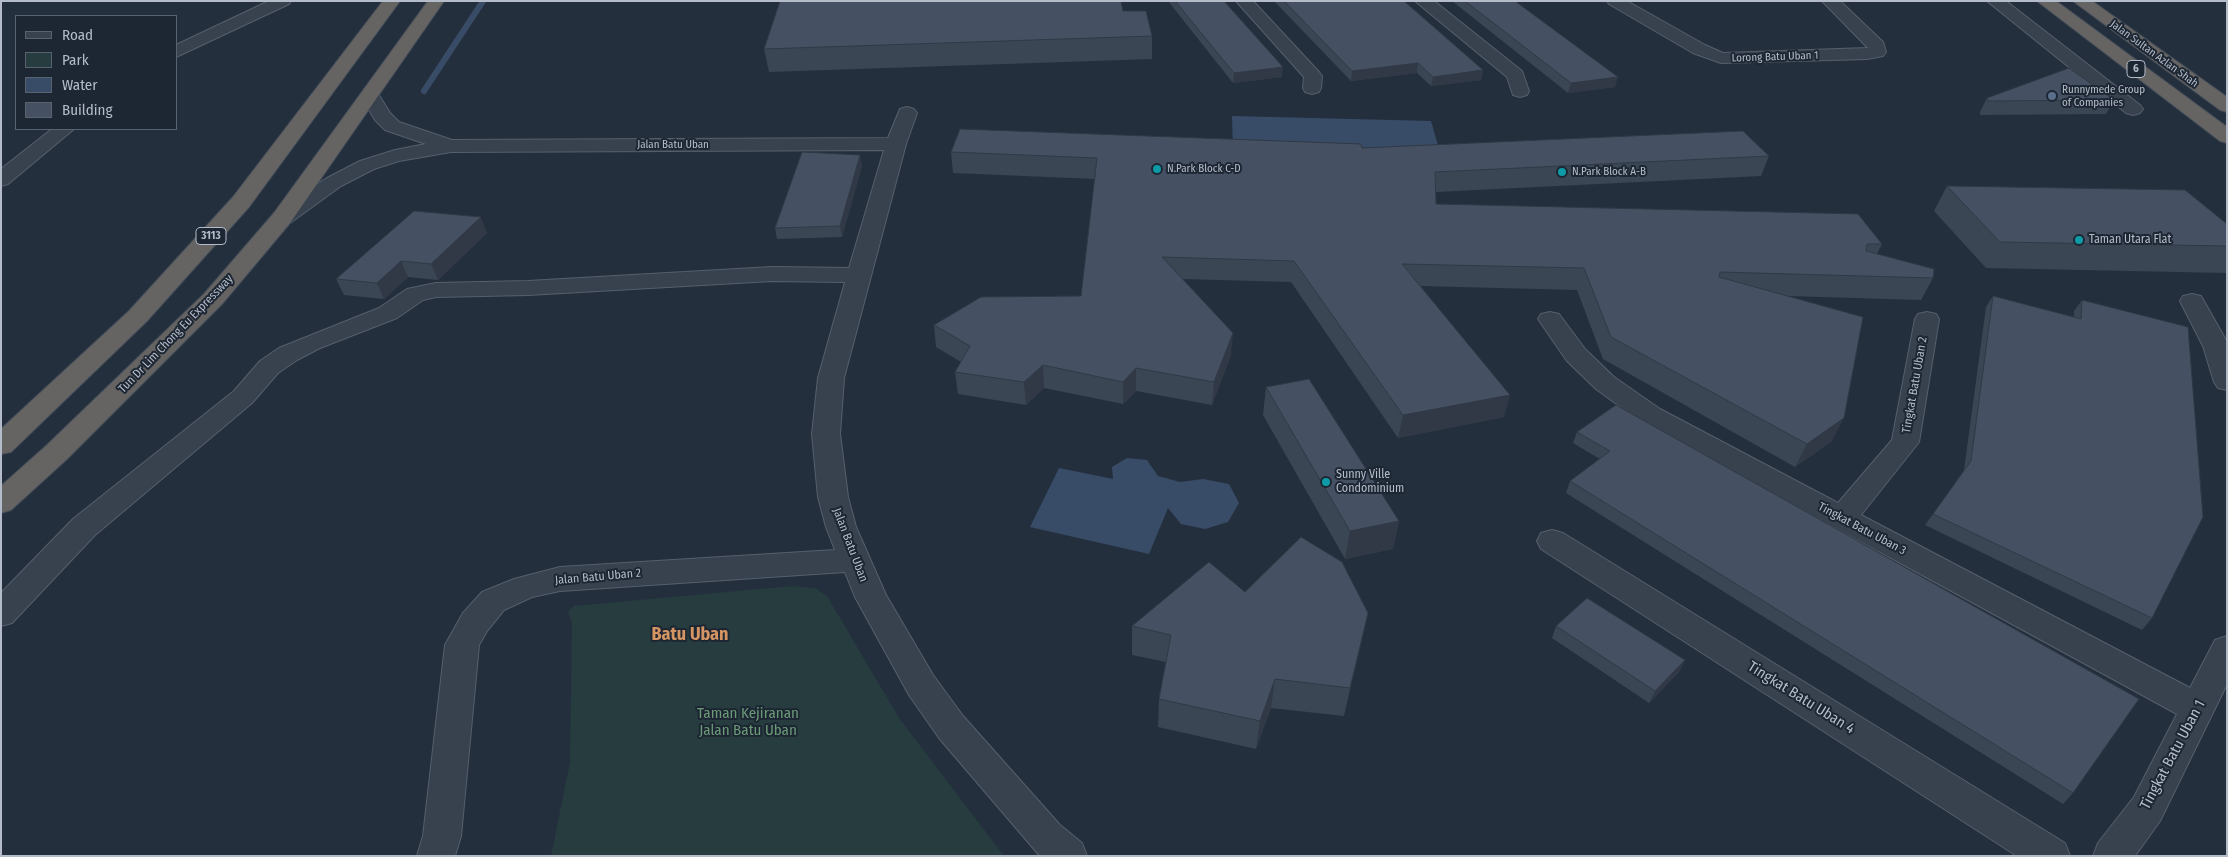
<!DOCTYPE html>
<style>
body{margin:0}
#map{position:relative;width:2228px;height:857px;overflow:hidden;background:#242f3e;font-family:"Fira Sans Condensed",sans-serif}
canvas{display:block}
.frame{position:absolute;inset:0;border:2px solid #b4bcc9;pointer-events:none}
.legend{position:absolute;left:15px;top:15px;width:162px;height:115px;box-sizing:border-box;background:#1d2633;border:1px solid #59626f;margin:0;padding:6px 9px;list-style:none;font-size:15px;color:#b4bcc9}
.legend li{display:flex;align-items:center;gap:10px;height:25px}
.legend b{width:25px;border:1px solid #59626f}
</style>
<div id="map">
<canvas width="2228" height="857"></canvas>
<div class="frame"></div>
<ul class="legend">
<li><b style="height:6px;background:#38414e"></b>Road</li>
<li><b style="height:14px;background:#263c3f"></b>Park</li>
<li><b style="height:14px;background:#394c67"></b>Water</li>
<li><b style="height:14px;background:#455162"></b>Building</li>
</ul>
</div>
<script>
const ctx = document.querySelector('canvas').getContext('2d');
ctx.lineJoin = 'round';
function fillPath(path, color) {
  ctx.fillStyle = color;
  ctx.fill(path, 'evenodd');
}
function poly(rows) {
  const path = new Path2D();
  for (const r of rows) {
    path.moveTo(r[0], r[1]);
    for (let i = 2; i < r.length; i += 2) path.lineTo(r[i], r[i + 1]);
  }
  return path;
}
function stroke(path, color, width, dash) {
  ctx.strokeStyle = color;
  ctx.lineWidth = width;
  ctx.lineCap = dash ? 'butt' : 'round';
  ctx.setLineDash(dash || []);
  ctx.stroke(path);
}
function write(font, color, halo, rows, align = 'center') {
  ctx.font = font + ' "Fira Sans Condensed",sans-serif';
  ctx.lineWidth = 4;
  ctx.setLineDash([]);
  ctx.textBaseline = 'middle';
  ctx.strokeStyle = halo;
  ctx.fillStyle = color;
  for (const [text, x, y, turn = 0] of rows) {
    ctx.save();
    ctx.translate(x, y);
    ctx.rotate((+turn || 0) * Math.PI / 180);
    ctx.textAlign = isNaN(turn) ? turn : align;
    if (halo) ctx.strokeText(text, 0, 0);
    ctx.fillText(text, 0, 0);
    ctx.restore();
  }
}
fillPath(poly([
 [792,586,815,588,827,596,899,718,1004,856,551,856,570,762,572,623,568,611,574,606]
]), '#263c3f');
fillPath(poly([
 [1232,116,1431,121,1441,156,1233,151],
 [1127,458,1147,460,1158,476,1180,482,1203,479,1229,484,1239,503,1228,522,1205,529,1181,524,1168,508,1149,554,1030,527,1059,468,1113,479,1112,467]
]), '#394c67');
stroke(poly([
 [424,91,483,1]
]), '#394c67', 6);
const minor = poly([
 [269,1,291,1,289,4,176,57,176,45,269,1],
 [1236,1,1253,1,1319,72,1322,76,1321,88,1319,92,1312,94,1305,92,1303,88,1304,77,1236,1],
 [1415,1,1434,1,1522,71,1529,91,1527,95,1520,97,1513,95,1507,77,1415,1],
 [1607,1,1627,1,1705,45,1723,53,1868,48,1822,1,1840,1,1883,42,1886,52,1883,56,1867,59,1721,63,1693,53,1609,4,1607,1],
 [1987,1,2006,1,2140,105,2143,109,2140,113,2133,115,2126,113,1987,1],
 [370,90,377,92,390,113,399,122,452,140,888,138,900,109,907,107,914,109,917,113,906,144,844,378,840,434,848,497,856,527,886,595,933,675,963,716,1060,825,1082,843,1087,856,1040,856,1034,849,939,738,909,695,855,597,845,572,560,591,532,597,504,610,487,631,479,645,461,836,455,856,417,856,423,836,445,645,463,613,482,592,514,579,560,567,835,550,826,527,818,497,812,434,818,378,845,282,772,281,528,295,436,297,423,300,397,318,320,348,297,360,278,373,252,403,95,535,12,623,1,626,1,593,73,519,234,391,260,361,279,348,379,308,407,289,436,283,528,281,772,267,849,268,884,150,451,152,399,161,374,169,341,186,290,223,282,225,274,223,271,218,274,213,327,178,360,161,395,150,426,144,385,130,375,120,361,96,363,92,370,90],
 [52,129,74,129,8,184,1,186,1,169,52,129],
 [2192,294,2201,296,2227,342,2227,390,2218,388,2214,382,2203,346,2180,301,2183,296,2192,294],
 [1550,312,1559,314,1585,349,1614,377,1660,409,1838,503,1892,440,1915,319,1918,314,1927,312,1936,314,1939,319,1919,442,1861,515,2190,688,2215,640,2227,636,2227,684,2160,821,2135,856,2093,856,2098,843,2134,797,2177,714,1640,421,1596,389,1567,361,1538,319,1541,314,1550,312],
 [1552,530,1563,533,2065,843,2070,856,2017,856,1541,549,1537,541,1541,533,1552,530]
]);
const trunk = poly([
 [383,1,400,1,249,207,147,321,11,452,1,454,1,429,129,311,233,197,383,1],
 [428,1,444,1,290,223,222,304,67,459,11,510,1,513,1,486,47,445,204,294,274,213,428,1],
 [2037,1,2056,1,2227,127,2227,143,2220,141,2037,1],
 [2073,1,2092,1,2227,97,2227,112,2220,110,2073,1]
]);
stroke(minor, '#565f6c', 2);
stroke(trunk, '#434c59', 2);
fillPath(minor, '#38414e');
fillPath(trunk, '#656462');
fillPath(poly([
 [1168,1,1224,1,1282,77,1233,83],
 [1274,1,1404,1,1483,70,1481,80,1431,86,1417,73,1351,81],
 [1452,1,1515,1,1615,87,1568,93],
 [1123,11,1152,36,1152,59,769,72,764,49],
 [1987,98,2114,100,2106,114,1980,115,1980,112],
 [1362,148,1769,156,1761,176,1436,192,1436,204,1882,244,1877,254,1933,278,1921,300,1787,296,1832,441,1795,467,1603,359,1577,290,1421,286,1504,417,1398,438,1291,282,1183,279,1231,355,1212,405,1136,391,1123,404,1044,388,1026,405,958,394,955,372,961,362,936,347,934,325,1081,296,1095,179,953,173,951,152],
 [860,155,862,166,842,237,777,239,775,228],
 [1947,186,2227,224,2227,273,1986,268,1934,211],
 [487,233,438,280,408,277,384,299,344,295,336,279],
 [1993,296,2074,317,2074,311,2082,300,2152,618,2142,630,1925,525,1933,514,1964,470,1986,307],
 [1266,387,1399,521,1393,549,1345,559,1263,415],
 [1616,405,2073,793,2063,804,1566,493,1570,481,1600,459,1573,443,1577,432],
 [1245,592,1368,613,1344,716,1271,708,1256,749,1158,727,1159,699,1166,662,1132,655,1132,626],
 [1556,626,1685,660,1679,672,1649,703,1552,638]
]), '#3b4654');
fillPath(poly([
 [1418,63,1417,73,1351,81,1352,71],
 [1283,67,1282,77,1233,83,1234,73],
 [1483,70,1481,80,1431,86,1433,77],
 [1618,77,1615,87,1568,93,1571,83],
 [860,155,862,166,842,237,840,226],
 [481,217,487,233,438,280,431,264],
 [401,261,408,277,384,299,377,283],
 [1233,333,1231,355,1212,405,1214,382],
 [1043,365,1044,388,1026,405,1024,382],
 [1136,368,1136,391,1123,404,1123,382],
 [1510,395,1504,417,1398,438,1403,415],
 [1844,418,1832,441,1795,467,1807,444],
 [1399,521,1393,549,1345,559,1350,531],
 [1368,613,1362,641,1344,716,1350,688],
 [1685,660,1679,672,1649,703,1655,691],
 [1275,679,1271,708,1256,749,1260,721]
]), '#303945');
const building = poly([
 [780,1,1121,1,1123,11,1146,11,1152,36,764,49,780,1],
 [1175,1,1224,1,1283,67,1234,73,1175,1],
 [1284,1,1404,1,1483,70,1433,77,1418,63,1352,71,1284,1],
 [1465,1,1515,1,1618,77,1571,83,1465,1],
 [2069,68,2114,100,1988,101,1987,98,2069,68],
 [960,129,1361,144,1362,148,1743,131,1769,156,1435,172,1436,204,1858,214,1882,244,1867,244,1866,251,1934,269,1933,278,1720,272,1719,277,1863,317,1844,418,1807,444,1611,337,1584,268,1402,264,1510,395,1403,415,1294,261,1162,257,1233,333,1214,382,1136,368,1123,382,1043,365,1024,382,955,372,970,346,934,325,981,297,1081,296,1097,158,951,152,960,129],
 [802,152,860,155,840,226,775,228,802,152],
 [1947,186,2185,190,2227,224,2227,246,2000,242,1947,186],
 [414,211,481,217,431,264,401,261,377,283,336,279,414,211],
 [1993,296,2081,319,2082,300,2188,327,2203,517,2152,618,1933,514,1971,461,1993,296],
 [1309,379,1399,521,1350,531,1266,387,1309,379],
 [1616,405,2139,699,2073,793,1570,481,1610,451,1577,432,1616,405],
 [1301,537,1342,562,1368,613,1350,688,1275,679,1260,721,1159,699,1171,635,1132,626,1209,562,1245,592,1301,537],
 [1587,598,1685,660,1655,691,1556,626,1587,598]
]);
fillPath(building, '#455162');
stroke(building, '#303945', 1);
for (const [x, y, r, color] of [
 [2052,96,5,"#5c6f8a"],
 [1157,169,5,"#0f9aa8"],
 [1562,172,5,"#0f9aa8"],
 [2079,240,5,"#0f9aa8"],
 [1326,482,5,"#0f9aa8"]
]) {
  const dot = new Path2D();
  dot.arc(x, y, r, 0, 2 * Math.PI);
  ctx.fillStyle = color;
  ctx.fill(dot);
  stroke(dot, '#1d2633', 2);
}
write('11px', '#b4bcc9', '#1d2633', [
 ["Jalan Sultan Azlan Shah",2154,54,36],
 ["Lorong Batu Uban 1",1775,57,-2],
 ["Jalan Batu Uban",673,145]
]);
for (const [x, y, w] of [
 [2136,69,18],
 [211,236,30]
]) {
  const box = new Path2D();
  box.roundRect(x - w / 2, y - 8.5, w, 17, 4);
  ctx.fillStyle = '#1d2633';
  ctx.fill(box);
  stroke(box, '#b4bcc9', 1);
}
write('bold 11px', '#b4bcc9', null, [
 ["6",2136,69],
 ["3113",211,236]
]);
write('11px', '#b4bcc9', '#1d2633', [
 ["Runnymede Group",2062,90],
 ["of Companies",2062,103],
 ["N.Park Block C-D",1167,169],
 ["N.Park Block A-B",1572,172]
], 'left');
write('12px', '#b4bcc9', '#1d2633', [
 ["Taman Utara Flat",2089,240],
 ["Sunny Ville",1336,475],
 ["Condominium",1336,489]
], 'left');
write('12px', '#b4bcc9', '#1d2633', [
 ["Tun Dr Lim Chong Eu Expressway",176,334,-46],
 ["Tingkat Batu Uban 2",1915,385,-80],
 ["Tingkat Batu Uban 3",1862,529,28],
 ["Jalan Batu Uban",850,545,69],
 ["Jalan Batu Uban 2",598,577,-5]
]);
write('15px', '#b4bcc9', '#1d2633', [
 ["Tingkat Batu Uban 4",1801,698,32],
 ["Tingkat Batu Uban 1",2173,755,-62]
]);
write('15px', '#6b9a76', '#1d2633', [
 ["Taman Kejiranan",748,714],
 ["Jalan Batu Uban",748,731]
]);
write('bold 18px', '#d59563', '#1d2633', [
 ["Batu Uban",690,635]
]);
</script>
